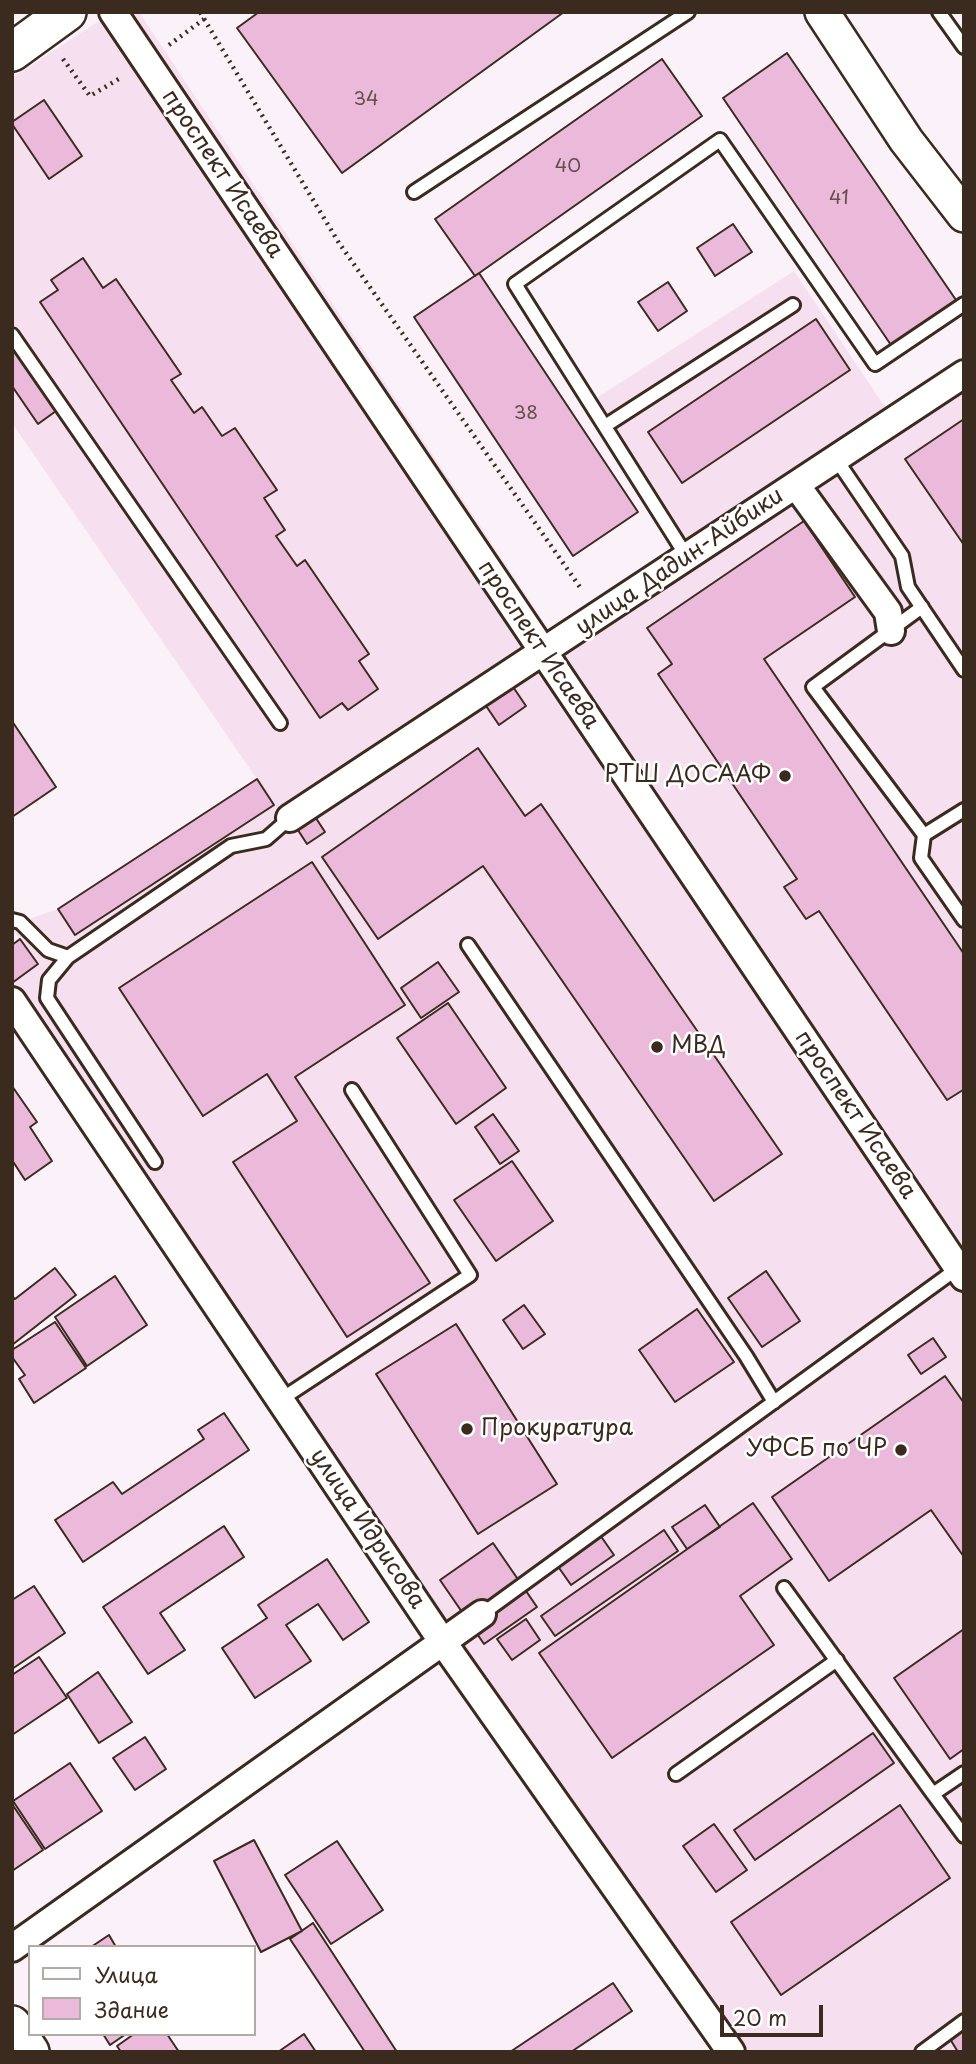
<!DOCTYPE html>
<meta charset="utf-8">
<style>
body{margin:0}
#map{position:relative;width:976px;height:2064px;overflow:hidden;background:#fbf1f8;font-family:"Playpen Sans",sans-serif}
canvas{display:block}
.frame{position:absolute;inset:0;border:14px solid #3b2a1e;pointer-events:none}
.legend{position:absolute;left:28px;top:1945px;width:228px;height:91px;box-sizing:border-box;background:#fff;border:2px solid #b1aaa5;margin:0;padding:9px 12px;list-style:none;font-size:21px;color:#3b2a1e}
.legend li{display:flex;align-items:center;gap:14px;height:35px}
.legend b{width:35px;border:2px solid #b1aaa5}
.scale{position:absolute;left:720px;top:2005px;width:103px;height:32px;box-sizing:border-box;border:4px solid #3b2a1e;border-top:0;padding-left:9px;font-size:21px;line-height:24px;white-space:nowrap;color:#3b2a1e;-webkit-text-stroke:5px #fff;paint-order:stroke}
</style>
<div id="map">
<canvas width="976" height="2064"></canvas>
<div class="frame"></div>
<ul class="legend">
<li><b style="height:9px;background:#fff"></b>Улица</li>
<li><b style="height:19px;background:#ebbada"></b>Здание</li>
</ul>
<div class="scale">20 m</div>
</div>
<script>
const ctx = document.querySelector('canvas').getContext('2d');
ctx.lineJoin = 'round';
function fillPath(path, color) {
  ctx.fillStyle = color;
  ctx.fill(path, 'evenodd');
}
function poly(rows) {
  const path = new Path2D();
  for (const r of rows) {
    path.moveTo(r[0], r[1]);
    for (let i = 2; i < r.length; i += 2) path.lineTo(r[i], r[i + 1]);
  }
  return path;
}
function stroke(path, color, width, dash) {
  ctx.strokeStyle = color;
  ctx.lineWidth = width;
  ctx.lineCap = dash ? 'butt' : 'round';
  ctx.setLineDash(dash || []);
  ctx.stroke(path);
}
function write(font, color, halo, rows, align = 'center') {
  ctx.font = font + ' "Playpen Sans",sans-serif';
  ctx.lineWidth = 5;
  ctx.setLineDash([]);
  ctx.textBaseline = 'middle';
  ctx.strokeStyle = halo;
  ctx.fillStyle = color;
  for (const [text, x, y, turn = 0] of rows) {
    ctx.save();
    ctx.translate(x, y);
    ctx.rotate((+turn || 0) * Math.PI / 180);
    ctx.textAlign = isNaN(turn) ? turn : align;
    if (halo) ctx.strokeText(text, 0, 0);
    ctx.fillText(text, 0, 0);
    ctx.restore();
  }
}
fillPath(poly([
 [113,12,139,12,551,633,674,553,584,406,794,271,887,410,964,359,964,2052,728,2052,12,1011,12,945,20,939,12,930,12,925,58,909,257,779,12,423,12,78]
]), '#f6e0ef');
const building = poly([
 [259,12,564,12,342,173,237,28,259,12],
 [787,53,956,300,891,345,723,98,787,53],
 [662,59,702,116,475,276,435,219,662,59],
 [44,100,82,156,49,179,12,124,12,122,44,100],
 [733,224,752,252,715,276,697,248,733,224],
 [83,258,103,288,116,279,181,374,171,380,194,413,202,407,222,436,235,428,277,490,264,498,285,530,276,536,297,566,305,560,369,654,359,661,378,689,348,710,342,703,320,718,40,302,58,290,51,280,83,258],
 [479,273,638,512,573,556,414,317,479,273],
 [668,282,687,311,658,331,638,302,668,282],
 [816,319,850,370,682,483,648,432,816,319],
 [12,346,56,411,38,424,12,386,12,346],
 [964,419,964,545,905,459,964,419],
 [804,521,855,597,764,659,964,954,964,1092,963,1090,947,1100,819,911,806,919,784,887,797,879,658,674,672,664,647,628,804,521],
 [507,678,526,706,499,725,480,697,507,678],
 [12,721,56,787,12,817,12,721],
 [478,748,525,816,541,804,782,1154,714,1201,483,866,378,939,322,857,478,748],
 [257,779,274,805,75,935,58,909,257,779],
 [312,812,325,832,307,844,294,824,312,812],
 [312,862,405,1005,295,1077,430,1283,347,1337,233,1162,297,1121,267,1074,203,1116,119,988,312,862],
 [20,939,38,964,12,983,12,945,20,939],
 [438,962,459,992,421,1018,401,988,438,962],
 [448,1003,506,1088,456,1124,397,1038,448,1003],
 [12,1086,37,1122,30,1127,52,1161,25,1180,12,1160,12,1086],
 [493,1114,519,1151,500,1164,475,1127,493,1114],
 [512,1161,553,1221,496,1261,454,1200,512,1161],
 [55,1268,76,1295,12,1345,12,1296,15,1299,55,1268],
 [766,1271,800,1321,762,1347,728,1298,766,1271],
 [115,1276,147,1325,87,1366,55,1317,115,1276],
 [524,1305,545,1334,523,1349,503,1320,524,1305],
 [697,1309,734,1362,675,1402,639,1350,697,1309],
 [55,1322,86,1368,34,1403,19,1379,25,1375,12,1357,12,1350,55,1322],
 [456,1324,557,1484,478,1534,376,1374,456,1324],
 [933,1338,946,1357,921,1374,908,1355,933,1338],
 [945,1376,964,1403,964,1557,931,1510,829,1581,772,1497,945,1376],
 [224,1413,249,1450,83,1562,55,1520,113,1482,122,1494,204,1439,198,1430,224,1413],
 [753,1503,792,1559,740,1596,774,1645,612,1758,539,1653,753,1503],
 [705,1505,720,1527,687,1549,672,1527,705,1505],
 [593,1525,614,1555,571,1585,550,1555,593,1525],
 [224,1526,244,1557,160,1613,185,1650,148,1674,103,1607,224,1526],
 [664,1530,678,1551,555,1636,541,1616,664,1530],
 [493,1543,537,1607,484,1644,440,1580,493,1543],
 [327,1559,369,1622,343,1640,318,1604,286,1625,311,1661,255,1698,222,1648,267,1618,258,1605,327,1559],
 [34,1586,65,1633,12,1669,12,1600,34,1586],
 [526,1619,540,1640,512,1660,497,1639,526,1619],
 [964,1629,964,1749,950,1759,894,1678,964,1629],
 [39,1657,67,1698,12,1735,12,1675,39,1657],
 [98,1672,132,1722,99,1743,67,1694,98,1672],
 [873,1733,894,1763,755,1860,734,1830,873,1733],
 [145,1737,166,1769,135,1790,113,1758,145,1737],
 [70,1763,102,1811,45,1849,13,1801,70,1763],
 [12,1804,43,1850,12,1871,12,1804],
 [900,1805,950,1878,781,1995,731,1922,900,1805],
 [714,1824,747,1870,716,1892,683,1846,714,1824],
 [254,1840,302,1931,261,1952,214,1861,254,1840],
 [337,1841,383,1910,331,1944,285,1875,337,1841],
 [313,1923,397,2052,365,2052,290,1939,313,1923],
 [109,1935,116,1947,91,1947,109,1935],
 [613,1983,632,2011,571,2052,510,2052,613,1983],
 [964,2029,964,2052,958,2052,950,2039,964,2029],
 [103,2034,126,2034,110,2045,103,2034],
 [134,2034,167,2034,179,2052,121,2052,117,2046,134,2034],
 [304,2034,316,2052,278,2052,304,2034]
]);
fillPath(building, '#ebbada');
stroke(building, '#3b2a1e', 2);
const service = poly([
 [939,12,964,47],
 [414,192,688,12],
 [12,335,280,723],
 [605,426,793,305],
 [836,459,902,556,908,587,964,670],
 [687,557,515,284,720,140,875,364,964,304],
 [922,607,813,687,924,835,964,810],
 [924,835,921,858,964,920],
 [12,920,20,922,48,950,68,957,231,846,266,839,290,818],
 [468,945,746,1356,774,1402],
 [68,957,49,980,47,998,155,1162],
 [280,1400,470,1275,352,1090],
 [784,1588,933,1794],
 [482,1614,958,1268],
 [964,1773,933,1794,964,1836],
 [676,1774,837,1660],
 [922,2052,964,2021]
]);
const minor = poly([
 [113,12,964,1277],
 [796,485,888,612,891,631],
 [290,818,964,374],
 [12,1001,442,1641,731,2052],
 [12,1948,482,1614]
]);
const tertiary = poly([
 [822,12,906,140,964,215]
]);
const secondary = poly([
 [12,52,67,12],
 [12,2025,30,2052]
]);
stroke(service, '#3b2a1e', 18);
stroke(minor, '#3b2a1e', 32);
stroke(tertiary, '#3b2a1e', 38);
stroke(secondary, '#3b2a1e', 42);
stroke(poly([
 [204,19,339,243,582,590],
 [169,45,204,19,200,12],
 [63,59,90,96,122,77]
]), '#3b2a1e', 4.5, [2, 5]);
stroke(service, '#fff', 12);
stroke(minor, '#fff', 26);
stroke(tertiary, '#fff', 33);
stroke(secondary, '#fff', 37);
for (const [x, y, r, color] of [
 [785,776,7,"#3b2a1e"],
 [657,1047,7,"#3b2a1e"],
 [467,1429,7,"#3b2a1e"],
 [901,1450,7,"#3b2a1e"]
]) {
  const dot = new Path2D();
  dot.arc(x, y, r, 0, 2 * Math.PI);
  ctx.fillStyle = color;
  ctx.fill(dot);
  stroke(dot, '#fff', 2.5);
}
write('19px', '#674e4d', null, [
 ["34",366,100],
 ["40",568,167],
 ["41",839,199],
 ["38",526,414]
]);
write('23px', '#3b2a1e', '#fff', [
 ["проспект Исаева",222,174,56],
 ["улица Дадин-Айбики",680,562,-34],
 ["проспект Исаева",538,645,56],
 ["проспект Исаева",855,1115,56],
 ["улица Идрисова",367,1529,56]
]);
write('23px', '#3b2a1e', '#fff', [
 ["РТШ ДОСААФ",771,776],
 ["МВД",671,1047,"left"],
 ["Прокуратура",481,1429,"left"],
 ["УФСБ по ЧР",887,1450]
], 'right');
</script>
